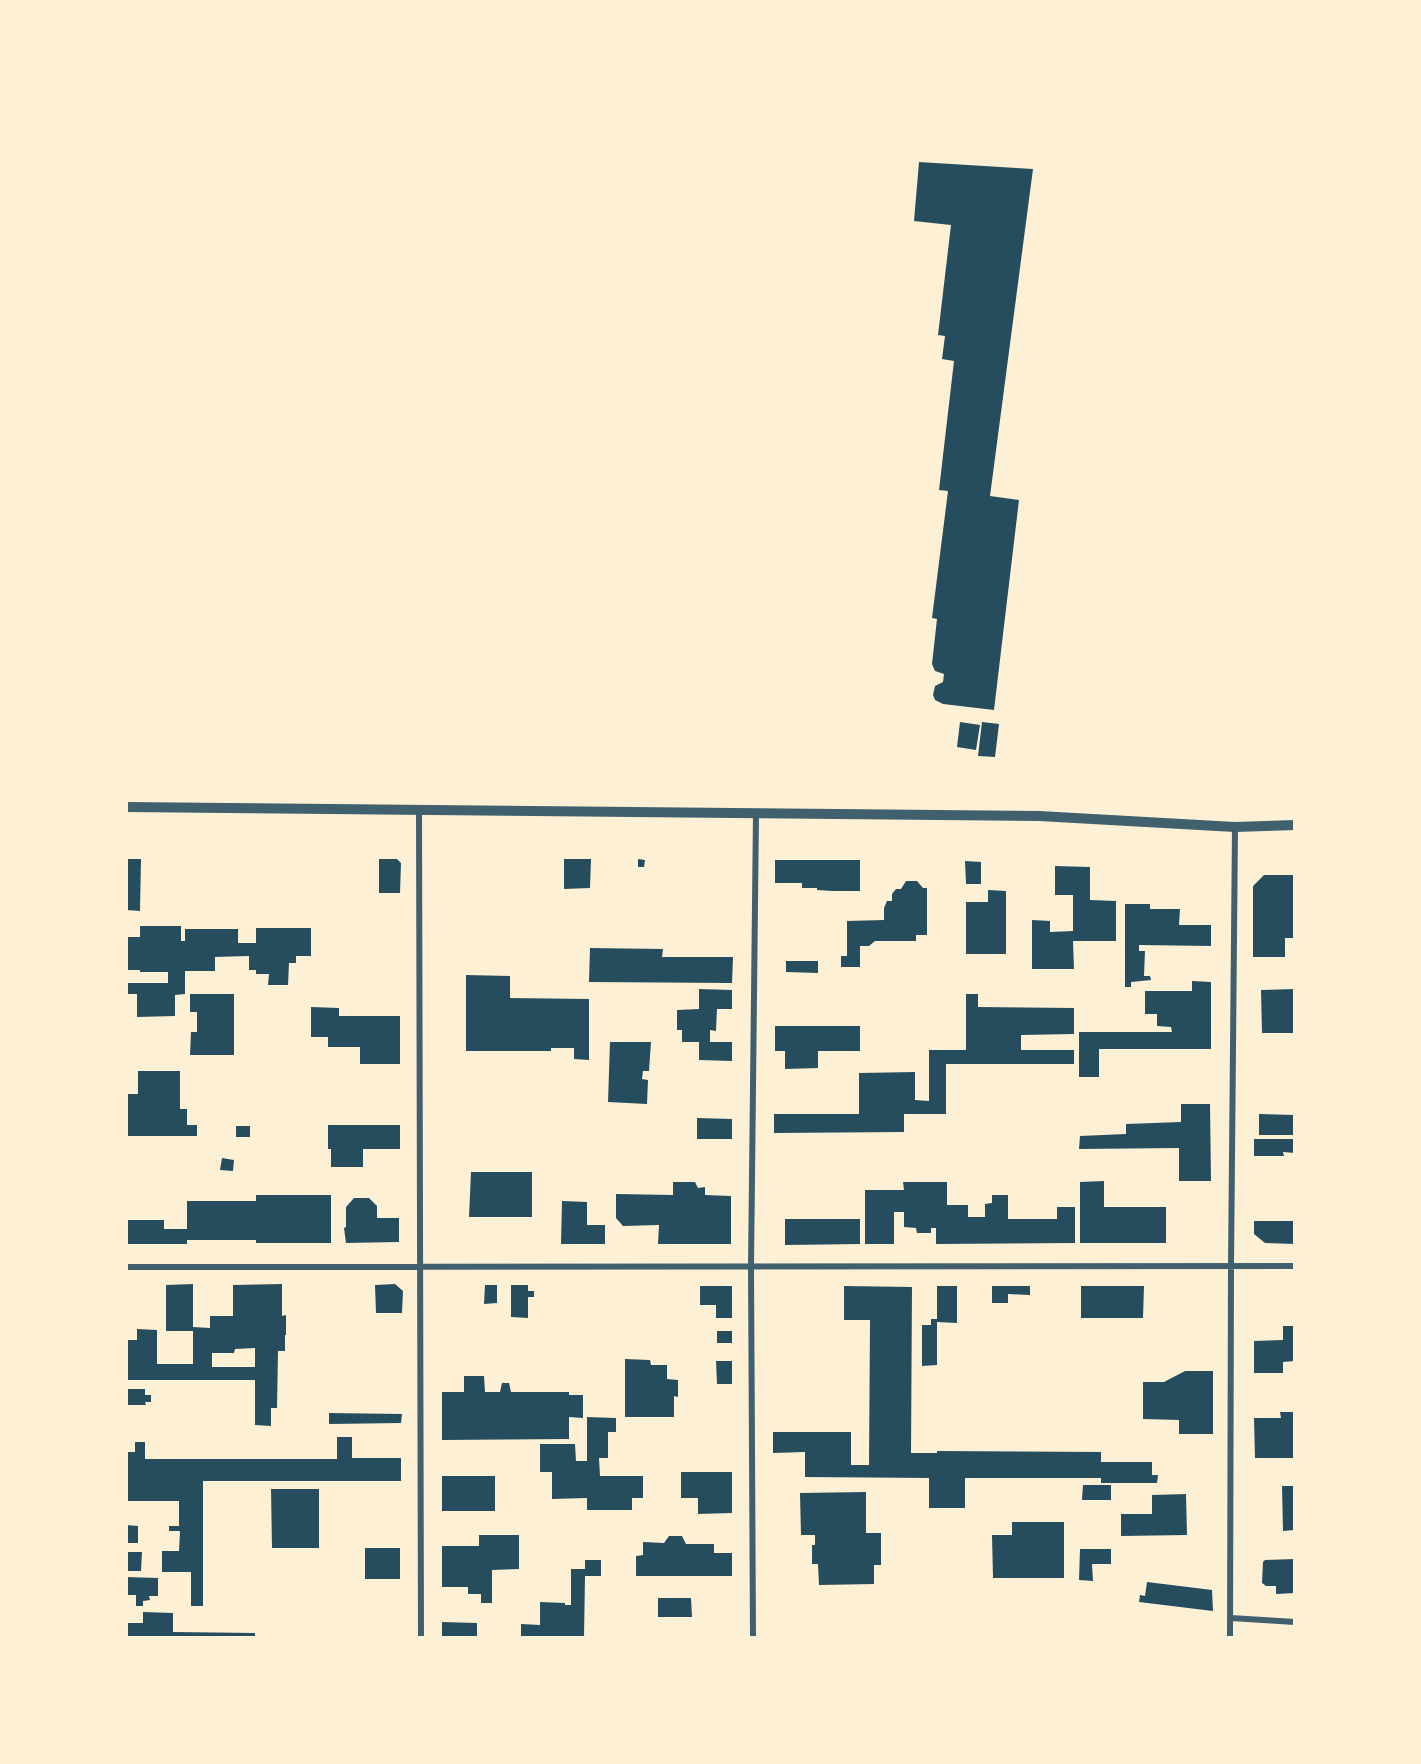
<!DOCTYPE html>
<style>
body{margin:0}
#map{position:relative;width:1421px;height:1764px;overflow:hidden;background:#fdf0d5;font-family:Literata,serif}
canvas{display:block}
.frame{position:absolute;inset:0;border:128px solid #fdf0d5;pointer-events:none}
</style>
<div id="map">
<canvas width="1421" height="1764"></canvas>
<div class="frame"></div>
</div>
<script>
const ctx = document.querySelector('canvas').getContext('2d');
ctx.lineJoin = 'round';
function fillPath(path, color) {
  ctx.fillStyle = color;
  ctx.fill(path, 'evenodd');
}
function poly(rows) {
  const path = new Path2D();
  for (const r of rows) {
    path.moveTo(r[0], r[1]);
    for (let i = 2; i < r.length; i += 2) path.lineTo(r[i], r[i + 1]);
  }
  return path;
}
function stroke(path, color, width, dash) {
  ctx.strokeStyle = color;
  ctx.lineWidth = width;
  ctx.lineCap = dash ? 'butt' : 'round';
  ctx.setLineDash(dash || []);
  ctx.stroke(path);
}
fillPath(poly([
 [919,162,1033,169,990,496,1019,500,994,710,943,704,935,700,933,695,935,686,943,682,944,674,935,671,932,664,937,619,932,618,948,491,939,490,954,361,942,359,945,336,938,335,951,225,914,221],
 [960,722,980,725,976,750,957,747],
 [982,722,999,724,995,757,978,756],
 [126,859,141,859,140,911,126,910],
 [379,859,397,859,401,863,400,893,379,893],
 [564,859,591,859,590,888,564,889],
 [638,859,645,860,644,867,638,867],
 [775,860,860,860,860,891,833,891,817,890,817,888,802,888,802,883,775,883],
 [965,861,981,862,981,884,966,884],
 [1055,866,1090,867,1090,900,1116,901,1116,941,1073,941,1074,969,1032,969,1032,920,1050,921,1050,932,1073,931,1073,895,1055,895],
 [1264,875,1295,875,1295,938,1285,938,1285,957,1253,957,1253,886],
 [906,881,917,881,923,888,927,888,927,935,916,935,916,941,875,941,869,946,860,946,860,967,841,967,841,956,847,956,847,921,884,920,884,908,887,901,892,901,892,894,896,889,901,889],
 [988,890,1006,891,1006,954,966,954,966,902,988,902],
 [1125,904,1150,904,1150,909,1180,909,1179,925,1211,925,1211,946,1139,945,1139,951,1145,951,1144,976,1150,976,1151,980,1131,982,1131,987,1125,987],
 [140,926,181,926,181,941,185,941,185,929,238,929,238,943,256,943,256,928,311,928,311,956,296,956,296,963,289,963,288,985,268,985,269,974,256,974,256,970,249,970,249,956,215,957,215,971,185,971,185,994,175,995,175,1016,137,1017,137,994,126,994,126,983,168,983,168,972,140,972,140,970,126,970,126,937,140,937],
 [590,948,663,949,662,957,733,957,732,983,589,982],
 [786,961,818,961,818,973,786,972],
 [466,975,510,976,510,998,589,999,589,1060,574,1059,574,1048,551,1048,551,1051,466,1051],
 [1192,981,1211,982,1211,1049,1099,1049,1099,1077,1079,1077,1079,1032,1172,1032,1171,1027,1157,1026,1157,1014,1145,1014,1145,991,1192,991],
 [699,989,732,990,732,1009,717,1009,716,1031,710,1030,710,1042,732,1042,732,1061,699,1060,699,1042,682,1042,682,1030,677,1030,677,1010,699,1009],
 [1295,989,1295,1033,1262,1033,1261,990],
 [190,994,234,994,234,1055,190,1055,191,1032,197,1032,197,1012,190,1012],
 [966,994,978,994,978,1007,1074,1008,1074,1034,1021,1035,1021,1050,1074,1050,1074,1064,946,1064,946,1114,904,1114,904,1132,774,1133,774,1114,859,1114,859,1073,915,1072,915,1100,929,1101,929,1050,966,1050],
 [311,1007,339,1008,339,1016,400,1016,400,1064,360,1064,360,1047,328,1047,328,1037,311,1037],
 [775,1026,860,1026,860,1051,818,1051,818,1068,785,1069,785,1051,775,1051],
 [610,1042,651,1042,649,1071,643,1071,642,1079,648,1080,647,1104,608,1102],
 [138,1071,180,1071,180,1109,187,1109,187,1125,197,1125,197,1136,126,1136,126,1094,138,1094],
 [1181,1104,1210,1104,1211,1181,1179,1181,1179,1148,1079,1149,1080,1136,1126,1134,1126,1124,1181,1122],
 [1259,1114,1295,1115,1295,1135,1259,1135],
 [697,1118,732,1119,732,1139,697,1139],
 [328,1125,400,1125,400,1149,363,1149,363,1167,331,1167,331,1149,328,1149],
 [236,1126,250,1126,250,1137,236,1137],
 [1254,1139,1295,1139,1295,1153,1283,1152,1284,1156,1254,1156],
 [222,1158,234,1160,233,1171,220,1170],
 [471,1172,532,1172,532,1217,469,1217],
 [1104,1181,1104,1207,1166,1207,1166,1243,1080,1243,1080,1182],
 [673,1182,695,1182,698,1188,705,1187,705,1195,731,1196,731,1244,658,1244,659,1225,623,1226,616,1218,616,1194,673,1195],
 [903,1182,947,1182,947,1205,968,1205,968,1217,985,1217,985,1204,992,1203,992,1195,1008,1195,1008,1219,1057,1219,1057,1207,1075,1207,1075,1243,936,1244,936,1228,931,1228,931,1233,917,1233,916,1228,904,1227,904,1212,894,1212,894,1244,865,1244,865,1190,904,1190],
 [256,1195,331,1195,331,1243,256,1243,256,1240,187,1240,187,1244,126,1244,126,1220,164,1220,164,1229,187,1229,187,1201,256,1201],
 [354,1198,369,1198,377,1206,377,1218,399,1218,399,1242,346,1243,344,1228,346,1227,346,1207],
 [562,1201,587,1202,587,1225,605,1225,605,1244,561,1244],
 [785,1219,860,1219,860,1244,785,1245],
 [1254,1221,1295,1221,1295,1244,1265,1243,1254,1234],
 [193,1284,193,1327,210,1328,210,1316,233,1316,233,1285,282,1284,282,1316,286,1315,286,1335,285,1335,285,1351,278,1351,277,1408,271,1408,271,1426,255,1425,255,1380,126,1380,126,1340,137,1340,137,1329,157,1330,157,1364,193,1364,193,1331,166,1331,166,1285],
 [255,1348,255,1367,212,1367,212,1353,234,1353,235,1349],
 [395,1284,403,1291,402,1313,376,1313,375,1285],
 [485,1285,497,1285,497,1303,484,1304],
 [511,1285,528,1285,528,1291,534,1291,534,1297,528,1297,528,1318,511,1317],
 [700,1286,732,1286,732,1318,716,1318,716,1305,700,1305],
 [844,1286,912,1287,911,1453,937,1453,937,1451,1101,1452,1101,1462,1152,1462,1152,1475,1158,1475,1157,1483,1101,1483,1101,1478,965,1478,965,1508,929,1508,929,1478,805,1477,805,1452,773,1453,773,1432,851,1432,851,1465,869,1465,870,1320,844,1320],
 [937,1286,957,1286,957,1323,937,1322,937,1365,922,1366,922,1325,931,1325,931,1319,937,1319],
 [992,1286,1030,1286,1030,1295,1008,1294,1008,1303,992,1303],
 [1081,1286,1144,1286,1143,1318,1081,1318],
 [1283,1326,1295,1326,1295,1361,1283,1362,1283,1373,1254,1373,1254,1341,1283,1340],
 [717,1331,732,1331,732,1343,717,1343],
 [625,1359,650,1360,651,1365,667,1365,667,1379,678,1380,678,1397,674,1396,674,1417,625,1417],
 [716,1361,732,1361,732,1384,717,1384],
 [1185,1371,1213,1371,1213,1434,1179,1434,1179,1420,1143,1419,1143,1382,1164,1382],
 [464,1376,484,1376,485,1392,500,1392,502,1383,509,1383,511,1392,569,1392,569,1395,583,1395,583,1418,569,1417,569,1439,442,1440,442,1392,464,1392],
 [126,1389,145,1389,145,1395,151,1395,151,1402,145,1402,146,1405,126,1405],
 [1280,1412,1295,1412,1295,1458,1255,1458,1254,1418,1281,1418],
 [329,1413,402,1414,401,1423,329,1424],
 [587,1417,616,1418,616,1432,608,1432,608,1458,599,1458,600,1476,643,1476,643,1498,632,1498,632,1510,587,1510,587,1498,552,1499,552,1472,540,1472,540,1444,575,1444,576,1461,587,1461],
 [337,1437,352,1437,352,1458,401,1458,401,1481,203,1481,203,1606,191,1606,191,1572,162,1572,162,1551,179,1551,180,1531,169,1531,169,1526,179,1526,179,1501,126,1501,126,1452,135,1452,135,1442,145,1442,145,1459,337,1459],
 [681,1472,732,1472,732,1513,698,1514,698,1498,681,1498],
 [442,1476,495,1476,495,1511,442,1511],
 [1083,1485,1111,1485,1111,1500,1082,1500],
 [1282,1486,1295,1486,1295,1530,1283,1531],
 [271,1489,319,1489,319,1548,272,1548],
 [866,1492,866,1533,881,1533,881,1565,874,1565,874,1584,819,1585,818,1564,812,1564,812,1545,815,1545,815,1535,801,1535,800,1493],
 [1186,1494,1187,1535,1121,1536,1121,1514,1152,1514,1152,1495],
 [1012,1522,1064,1522,1064,1578,993,1578,992,1535,1012,1535],
 [126,1525,138,1526,138,1543,126,1543],
 [479,1535,519,1535,519,1569,492,1570,492,1603,481,1603,481,1594,468,1594,468,1587,442,1587,442,1546,479,1546],
 [669,1536,682,1536,686,1544,714,1544,714,1553,732,1553,732,1576,636,1576,636,1556,643,1555,643,1542,664,1543],
 [365,1548,400,1548,400,1579,365,1579],
 [1080,1549,1111,1549,1111,1564,1092,1564,1093,1581,1079,1580],
 [126,1552,142,1552,141,1571,126,1571],
 [1295,1559,1295,1593,1276,1594,1276,1586,1266,1586,1262,1583,1263,1562,1265,1560],
 [585,1560,601,1560,601,1576,585,1576,584,1638,521,1638,521,1624,540,1625,540,1602,565,1603,565,1605,571,1605,571,1569,585,1569],
 [126,1577,158,1578,158,1596,149,1596,150,1600,143,1601,143,1606,136,1606,136,1595,126,1595],
 [1147,1582,1212,1590,1213,1611,1139,1602,1140,1595,1145,1596],
 [658,1598,691,1598,692,1617,658,1617],
 [143,1612,173,1613,173,1632,255,1633,255,1638,126,1638,126,1623,143,1623],
 [442,1622,477,1623,477,1638,442,1638],
 [305,1636,349,1636,349,1638,305,1638]
]), '#264d5e');
stroke(poly([
 [419,811,421,1638],
 [126,1267,1295,1266],
 [1231,1618,1295,1622],
 [753,1638,751,1267,756,813],
 [1230,1638,1231,1266,1235,827]
]), '#3f606c', 6);
stroke(poly([
 [126,807,1039,816,1235,827,1295,825]
]), '#3f606c', 10);
</script>
